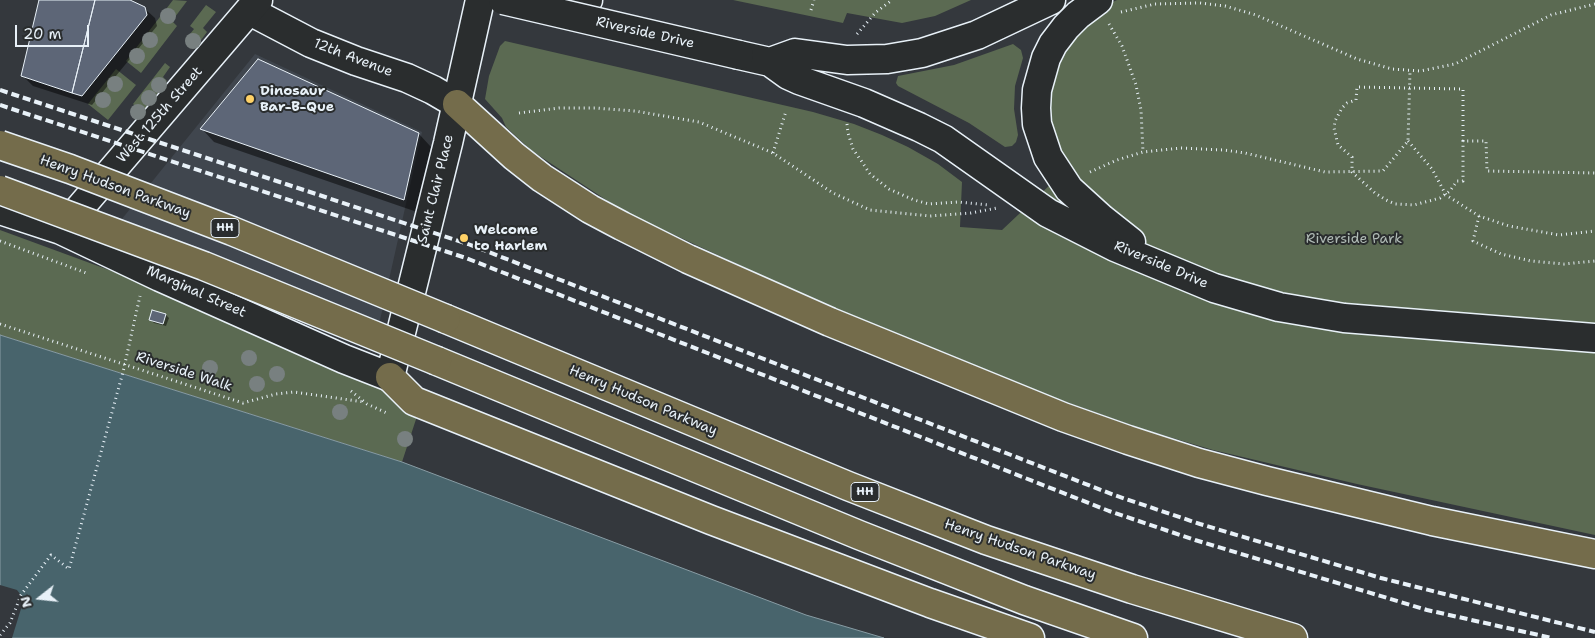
<!DOCTYPE html>
<style>
body{margin:0}
#map{position:relative;width:1595px;height:638px;overflow:hidden;background:#34383d;font-family:"Shantell Sans",sans-serif}
canvas{display:block}
.north{position:absolute;left:15px;top:573px;width:50px;height:50px;-webkit-text-stroke:4px #2a2d2e;paint-order:stroke;rotate:254deg;font-size:14px;font-weight:700;line-height:20px;text-align:center;color:#e8f1f8}
.north::after{content:'';display:block;margin:auto;width:18px;height:22px;background:#e8f1f8;clip-path:polygon(50% 0,100% 100%,50% 72%,0 100%)}
.scale{position:absolute;left:15px;top:25px;width:74px;height:22px;box-sizing:border-box;border:2px solid #e8f1f8;border-top:0;padding-left:6px;font-size:15px;line-height:18px;white-space:nowrap;color:#e8f1f8;-webkit-text-stroke:4px #2a2d2e;paint-order:stroke}
</style>
<div id="map">
<canvas width="1595" height="638"></canvas>
<div class="north">N</div>
<div class="scale">20 m</div>
</div>
<script>
const ctx = document.querySelector('canvas').getContext('2d');
ctx.lineJoin = 'round';
function fillPath(path, color) {
  ctx.fillStyle = color;
  ctx.fill(path, 'evenodd');
}
function poly(rows) {
  const path = new Path2D();
  for (const r of rows) {
    path.moveTo(r[0], r[1]);
    for (let i = 2; i < r.length; i += 2) path.lineTo(r[i], r[i + 1]);
  }
  return path;
}
function stroke(path, color, width, dash) {
  ctx.strokeStyle = color;
  ctx.lineWidth = width;
  ctx.lineCap = dash ? 'butt' : 'round';
  ctx.setLineDash(dash || []);
  ctx.stroke(path);
}
function write(font, color, halo, rows, align = 'center') {
  ctx.font = font + ' "Shantell Sans",sans-serif';
  ctx.lineWidth = 4;
  ctx.setLineDash([]);
  ctx.textBaseline = 'middle';
  ctx.strokeStyle = halo;
  ctx.fillStyle = color;
  for (const [text, x, y, turn = 0] of rows) {
    ctx.save();
    ctx.translate(x, y);
    ctx.rotate((+turn || 0) * Math.PI / 180);
    ctx.textAlign = isNaN(turn) ? turn : align;
    if (halo) ctx.strokeText(text, 0, 0);
    ctx.fillText(text, 0, 0);
    ctx.restore();
  }
}
fillPath(poly([
 [255,54,422,132,376,338,109,235]
]), '#40464e');
fillPath(poly([
 [173,0,187,1,172,21,177,26,141,73,126,61],
 [733,0,971,0,935,16,902,23,847,13,843,23],
 [1117,0,1595,0,1595,535,1357,484,1213,450,1139,428,991,375,884,328,821,303,623,211,532,151,506,127,502,118,485,99,489,76,500,46,505,41,813,112,854,124,882,135,908,147,938,164,962,182,960,227,1002,230,1068,168,1055,147,1045,99,1060,50,1106,5],
 [206,5,216,12,203,28,207,32,196,47,186,39,194,29,190,26],
 [1013,44,1021,50,1023,58,1015,86,1014,109,1018,135,1016,142,1012,146,1005,147,969,123,898,86,896,83,898,76,954,65],
 [165,63,170,67,163,77,167,81,138,118,132,113,136,107,133,104],
 [116,69,136,85,108,120,88,104],
 [0,230,128,277,421,404,402,462,0,335]
]), '#5b6a52');
const water = poly([
 [0,335,402,462,806,615,884,638,0,638,0,335]
]);
fillPath(water, '#48646c');
stroke(water, '#889ca4', 1);
fillPath(poly([
 [0,585,17,590,24,599,12,638,0,638]
]), '#34383d');
fillPath(poly([
 [40,0,127,0,144,8,155,18,157,26,92,105,33,86,23,76],
 [202,129,419,134,431,147,417,212,214,142],
 [166,315,169,318,166,326,154,323,151,320]
]), '#0007');
const building = poly([
 [39,0,95,0,72,93,21,76,39,0],
 [95,0,130,0,145,7,147,15,82,96,72,93,95,0],
 [258,59,419,133,404,200,200,129,258,59],
 [152,310,166,314,163,324,149,320,152,310]
]);
fillPath(building, '#5d6677');
stroke(building, '#e8f1f8', 1);
const minor = poly([
 [532,3,588,0],
 [250,11,311,43,356,61,407,78,433,90,457,104]
]);
const secondary = poly([
 [1098,0,1078,15,1066,27,1053,44,1046,58,1037,90,1036,108,1037,124,1048,157,1069,189,1102,219,1131,242],
 [739,55,770,62,788,75,799,80,864,103,919,127,943,139,1048,213,1115,247,1214,288,1279,307,1344,318,1595,338],
 [770,62,795,53,847,60,887,59,922,53,977,35,1051,0],
 [0,210,61,230,160,277,344,359,390,377,448,143,480,0],
 [61,230,258,0]
]);
const motorway = poly([
 [457,104,514,156,542,178,590,209,622,226,688,259,830,322,1063,417,1128,440,1199,463,1267,481,1432,521,1595,554],
 [446,319,848,486,986,540,1132,589,1293,638],
 [437,361,859,535,1024,600,1133,638],
 [390,377,414,401,711,520,930,603,1030,638]
]);
stroke(minor, '#e8f1f8', 31);
stroke(secondary, '#e8f1f8', 31);
stroke(motorway, '#e8f1f8', 31);
stroke(poly([
 [811,10,814,0],
 [1121,12,1155,4,1200,3,1225,6,1256,15,1357,59,1392,69,1420,71,1455,64,1551,15,1595,4],
 [1109,24,1122,46,1136,85,1141,110,1143,152],
 [857,34,876,12,892,0],
 [519,113,559,108,595,108,635,111,699,122,773,153,833,193,870,210,930,216,971,213,997,208],
 [847,124,848,133,853,149,862,162,870,174,889,189,914,200,929,204,958,202,989,205],
 [1408,141,1432,169,1446,195,1479,216,1509,226,1559,235,1595,231],
 [1463,141,1463,89,1357,87,1356,100,1347,103,1342,108,1335,121,1334,128,1338,145,1352,157,1352,172,1375,193,1386,200,1395,204,1414,205,1440,198,1450,191,1457,181,1463,181,1463,141,1486,141,1487,171,1595,173],
 [773,153,786,111],
 [1090,172,1117,160,1143,152,1181,148,1224,150,1245,153,1325,172,1383,171,1408,141,1410,71],
 [1479,216,1473,241,1501,254,1531,261,1564,264,1595,261],
 [0,241,89,274],
 [0,324,243,403,276,394,294,392,364,402],
 [351,391,367,404,389,414],
 [0,635,10,623,21,595,51,555,69,569,123,372,140,296]
]), '#e8f1f8', 3, [1, 4]);
stroke(minor, '#2a2d2e', 28);
stroke(secondary, '#2a2d2e', 28);
stroke(motorway, '#746c4b', 28);
stroke(poly([
 [0,90,468,244,1114,495,1200,524,1381,578,1595,632],
 [0,105,466,258,1109,511,1195,540,1427,610,1552,638]
]), '#e8f1f8', 4, [8, 4]);
const secondaryBridge = poly([
 [503,0,739,55]
]);
const motorwayBridge = poly([
 [0,145,70,169,232,231,446,319],
 [0,190,204,266,437,361]
]);
stroke(secondaryBridge, '#e8f1f8', 31, []);
stroke(motorwayBridge, '#e8f1f8', 31, []);
stroke(secondaryBridge, '#2a2d2e', 28);
stroke(motorwayBridge, '#746c4b', 28);
ctx.fillStyle = '#788080';
for (const [x, y] of [
 [168,16],
 [150,40],
 [193,41],
 [137,56],
 [115,84],
 [159,85],
 [149,98],
 [103,100],
 [138,112],
 [249,358],
 [210,368],
 [277,374],
 [257,384],
 [340,412],
 [405,439]
]) {
  ctx.beginPath();
  ctx.arc(x, y, 8, 0, 2 * Math.PI);
  ctx.fill();
}
for (const [x, y, r, color] of [
 [250,99,5,"#ffd166"],
 [464,238,5,"#ffd166"]
]) {
  const dot = new Path2D();
  dot.arc(x, y, r, 0, 2 * Math.PI);
  ctx.fillStyle = color;
  ctx.fill(dot);
  stroke(dot, '#2a2d2e', 2);
}
for (const [x, y, w] of [
 [225,228,28],
 [865,492,28]
]) {
  const box = new Path2D();
  box.roundRect(x - w / 2, y - 9.5, w, 19, 4);
  ctx.fillStyle = '#2a2d2e';
  ctx.fill(box);
  stroke(box, '#e8f1f8', 1);
}
write('bold 12px', '#e8f1f8', null, [
 ["HH",225,228],
 ["HH",865,492]
]);
write('14px', '#e8f1f8', '#2a2d2e', [
 ["Riverside Drive",645,33,13],
 ["12th Avenue",353,58,21],
 ["West 125th Street",160,115,-49],
 ["Henry Hudson Parkway",115,187,20],
 ["Saint Clair Place",436,189,-76],
 ["Riverside Drive",1161,265,23],
 ["Marginal Street",196,292,24],
 ["Riverside Walk",184,372,18],
 ["Henry Hudson Parkway",643,401,23],
 ["Henry Hudson Parkway",1020,550,19]
]);
write('bold 14px', '#e8f1f8', '#2a2d2e', [
 ["Dinosaur",260,91],
 ["Bar-B-Que",260,107],
 ["Welcome",474,230],
 ["to Harlem",474,246]
], 'left');
write('14px', '#b0bbb6', '#2a2d2e', [
 ["Riverside Park",1354,239]
]);
</script>
